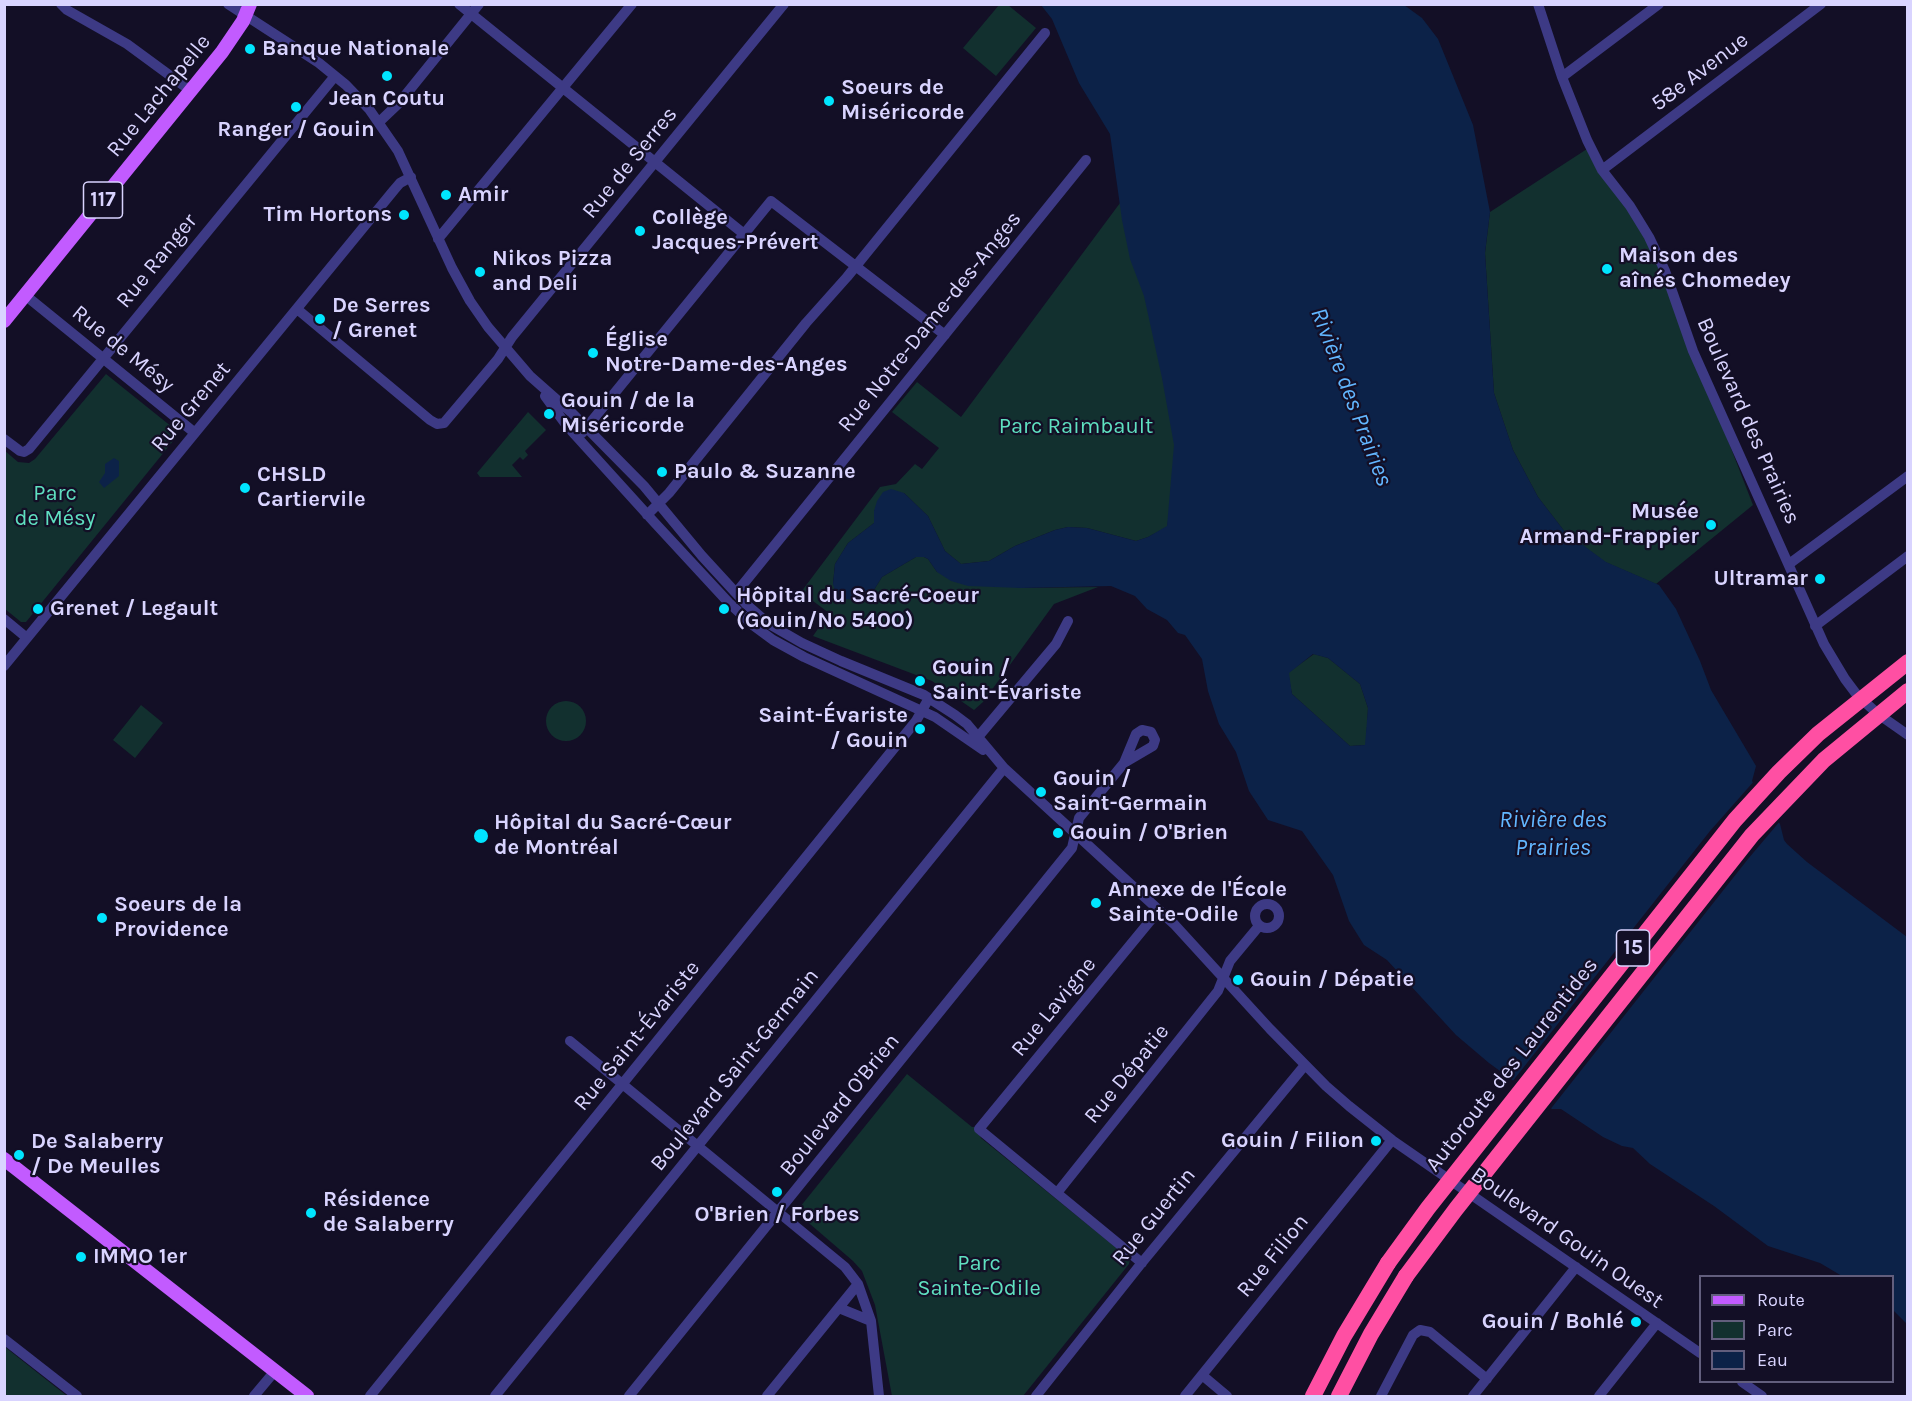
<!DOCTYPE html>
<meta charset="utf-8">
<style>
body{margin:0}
#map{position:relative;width:1912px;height:1401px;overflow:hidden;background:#130f26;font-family:Karla,sans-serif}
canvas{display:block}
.frame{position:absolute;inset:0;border:6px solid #d9d4ff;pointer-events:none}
.legend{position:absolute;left:1699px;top:1275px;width:195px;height:108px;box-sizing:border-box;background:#130f26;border:2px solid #625e7d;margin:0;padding:8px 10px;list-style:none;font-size:18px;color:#d9d4ff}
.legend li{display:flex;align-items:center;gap:12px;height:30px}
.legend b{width:30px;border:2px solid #625e7d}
</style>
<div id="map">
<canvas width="1912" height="1401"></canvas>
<div class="frame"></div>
<ul class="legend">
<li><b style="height:8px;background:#c25bff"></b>Route</li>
<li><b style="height:16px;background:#12302f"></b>Parc</li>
<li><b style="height:16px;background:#0c2248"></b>Eau</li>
</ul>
</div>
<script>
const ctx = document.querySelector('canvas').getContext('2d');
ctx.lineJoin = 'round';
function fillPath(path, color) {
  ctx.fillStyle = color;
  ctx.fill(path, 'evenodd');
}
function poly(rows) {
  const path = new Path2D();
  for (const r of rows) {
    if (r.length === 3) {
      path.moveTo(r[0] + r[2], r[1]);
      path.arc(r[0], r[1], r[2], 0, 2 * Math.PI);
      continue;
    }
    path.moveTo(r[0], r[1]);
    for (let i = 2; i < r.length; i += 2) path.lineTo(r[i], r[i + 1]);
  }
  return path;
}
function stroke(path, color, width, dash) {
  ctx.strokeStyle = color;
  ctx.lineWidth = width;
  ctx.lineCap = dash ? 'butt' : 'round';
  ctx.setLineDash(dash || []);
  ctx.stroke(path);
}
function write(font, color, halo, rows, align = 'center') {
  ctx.font = font + ' Karla,sans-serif';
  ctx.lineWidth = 4.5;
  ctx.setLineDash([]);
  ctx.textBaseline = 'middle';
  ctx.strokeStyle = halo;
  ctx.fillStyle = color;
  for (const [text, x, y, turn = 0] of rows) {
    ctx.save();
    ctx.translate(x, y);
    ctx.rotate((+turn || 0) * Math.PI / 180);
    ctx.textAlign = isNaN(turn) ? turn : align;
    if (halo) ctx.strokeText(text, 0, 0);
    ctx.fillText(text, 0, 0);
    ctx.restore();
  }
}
fillPath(poly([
 [999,5,1008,5,1036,28,996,76,963,48],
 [1587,149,1649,237,1753,505,1656,584,1605,562,1565,532,1538,497,1513,450,1494,393,1485,253,1490,212],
 [1120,203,1139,253,1182,445,1167,527,1148,537,1136,541,1087,528,1068,527,1055,530,1015,546,989,561,961,564,945,551,928,516,904,493,874,511,874,523,848,543,835,564,833,584,872,593,882,577,916,557,924,557,928,559,937,572,1021,588,1098,587,1054,604,983,702,974,710,932,681,813,636,829,613,801,592,880,487,896,484,915,464,922,469,939,448,892,412,917,382,961,417],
 [106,374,177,431,178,435,26,622,21,622,5,609,4,450,18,462,29,463,35,459],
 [528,412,546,430,525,451,528,455,523,460,520,457,512,465,522,477,480,477,477,473],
 [1314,654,1328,658,1360,684,1368,708,1366,745,1350,746,1292,694,1288,673],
 [566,721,20],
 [141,705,163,723,135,758,113,740],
 [907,1074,972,1127,976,1127,981,1138,1130,1259,1129,1264,1023,1396,892,1396,875,1305,862,1271,853,1261,796,1212],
 [5,1347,67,1396,5,1396]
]), '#12302f');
fillPath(poly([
 [1041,5,1404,5,1422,18,1438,39,1473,125,1490,212,1485,253,1494,393,1513,450,1538,497,1565,532,1606,562,1659,585,1676,609,1700,661,1711,690,1756,766,1752,781,1780,824,1784,840,1787,844,1807,862,1907,937,1907,1324,1893,1310,1892,1276,1842,1276,1820,1263,1768,1246,1714,1206,1650,1164,1633,1148,1622,1146,1603,1137,1561,1109,1552,1109,1489,1063,1456,1035,1387,960,1364,945,1349,921,1333,875,1302,831,1268,820,1249,791,1236,752,1219,724,1208,691,1202,659,1185,635,1178,633,1167,620,1147,609,1135,596,1111,586,1021,588,968,586,951,581,937,572,928,559,924,557,916,557,882,577,872,593,857,600,844,599,836,594,833,584,835,564,848,543,874,523,874,511,877,501,883,492,891,489,904,493,928,516,945,551,961,564,989,561,1015,546,1055,530,1068,527,1087,528,1136,541,1148,537,1167,526,1174,445,1162,378,1144,296,1130,259,1122,220,1110,134,1079,83,1052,19],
 [1313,654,1328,658,1360,684,1368,708,1365,745,1350,746,1292,694,1289,673],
 [114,458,119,461,119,476,104,488,99,482,105,473,105,464]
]), '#0c2248');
fillPath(poly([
 [1755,780,1781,820,1748,859,1549,1111,1512,1082,1710,831]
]), '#130f26');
stroke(poly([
 [61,4,67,10,127,44,191,91],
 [228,4,319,63,346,85,369,109,398,151,452,268,470,301,488,327,530,376,573,414,644,486,702,556,747,605,769,624,802,643,841,661,924,695,955,715,967,724,1004,768,1174,924,1270,1029,1326,1086,1349,1106,1392,1140,1700,1353],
 [459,4,744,234],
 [1538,4,1562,77,1587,140,1602,170,1630,206,1649,237,1665,271,1693,351,1824,644,1845,679,1857,695,1878,714,1908,735],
 [1562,77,1659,4],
 [379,122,399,103,479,4],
 [1602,170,1821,4],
 [438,239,632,4],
 [25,295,195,433],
 [297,309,430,420,437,424,444,423,498,359,512,337,784,4],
 [545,396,567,426,654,522,729,603,754,626,773,640,804,657,935,717,983,750],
 [582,433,771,201,945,335],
 [4,439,20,451,24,452,29,449,335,76],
 [647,515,669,493,806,323,847,277,1045,33],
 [1789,564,1908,476],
 [736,593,1086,160],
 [4,619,27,638],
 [1815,626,1908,556],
 [4,666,394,190,400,183,411,177],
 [973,743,1056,644,1068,621],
 [1267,916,12],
 [570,1041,845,1267,858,1284,871,1321,879,1396],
 [1057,1193,1218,991,1230,961,1259,926],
 [1142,1263,979,1129,1159,910],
 [839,1308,871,1321],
 [4,1339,77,1396],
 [1202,1375,1227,1396],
 [1742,1382,1762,1396],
 [254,1396,275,1371],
 [370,1396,916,721,929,698],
 [495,1396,1004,768],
 [629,1396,1072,848,1079,818,1124,763,1136,734,1142,730,1151,732,1155,740,1153,746,1124,763],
 [767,1396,858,1284],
 [1036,1396,1140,1265,1305,1065],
 [1185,1396,1392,1140],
 [1381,1396,1413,1335,1420,1330,1430,1332,1487,1379],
 [1473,1396,1576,1267],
 [1599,1396,1657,1323]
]), '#3d3a85', 10);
stroke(poly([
 [4,321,222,52,243,21,250,4],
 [4,1159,307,1396]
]), '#c25bff', 14);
stroke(poly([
 [1313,1396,1344,1336,1388,1263],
 [1339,1396,1371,1334,1406,1276]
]), '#ff4fa3', 16);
stroke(poly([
 [1388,1263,1428,1208,1735,820,1779,772,1818,734,1908,662],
 [1406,1276,1456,1209,1752,835,1824,760,1908,691]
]), '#ff4fa3', 16);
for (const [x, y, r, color] of [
 [250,49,6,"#00e5ff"],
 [387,76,6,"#00e5ff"],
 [829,101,6,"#00e5ff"],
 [296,107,6,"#00e5ff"],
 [446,195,6,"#00e5ff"],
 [404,215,6,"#00e5ff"],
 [640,231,6,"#00e5ff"],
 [1607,269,6,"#00e5ff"],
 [480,272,6,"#00e5ff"],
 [320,319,6,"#00e5ff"],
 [593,353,6,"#00e5ff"],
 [549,414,6,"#00e5ff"],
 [662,472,6,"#00e5ff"],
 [245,488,6,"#00e5ff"],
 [1711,525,6,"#00e5ff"],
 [1820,579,6,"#00e5ff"],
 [38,609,6,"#00e5ff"],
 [724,609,6,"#00e5ff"],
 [920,681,6,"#00e5ff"],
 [920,729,6,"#00e5ff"],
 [1041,792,6,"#00e5ff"],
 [1058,833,6,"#00e5ff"],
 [481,836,8,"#00e5ff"],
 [1096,903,6,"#00e5ff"],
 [102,918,6,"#00e5ff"],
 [1238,980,6,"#00e5ff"],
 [1376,1141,6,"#00e5ff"],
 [19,1155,6,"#00e5ff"],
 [777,1192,6,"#00e5ff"],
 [311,1213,6,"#00e5ff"],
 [81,1257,6,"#00e5ff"],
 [1636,1322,6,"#00e5ff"]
]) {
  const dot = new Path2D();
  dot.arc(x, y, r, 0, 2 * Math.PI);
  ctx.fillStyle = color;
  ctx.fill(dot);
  stroke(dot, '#130f26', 2);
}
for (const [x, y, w] of [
 [103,200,39],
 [1633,948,33]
]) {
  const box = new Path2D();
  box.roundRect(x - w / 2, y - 18, w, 36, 4.5);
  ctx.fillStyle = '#130f26';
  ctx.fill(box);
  stroke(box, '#d9d4ff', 1.5);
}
write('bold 21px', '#d9d4ff', null, [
 ["117",103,200],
 ["15",1633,948]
]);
write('bold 22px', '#d9d4ff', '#130f26', [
 ["Banque Nationale",262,49],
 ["Soeurs de",841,88],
 ["Miséricorde",841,113],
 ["Jean Coutu",387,99,"center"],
 ["Ranger / Gouin",296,130,"center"],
 ["Amir",458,195],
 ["Tim Hortons",392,215,"right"],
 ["Collège",652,218],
 ["Jacques-Prévert",652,243],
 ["Maison des",1619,256],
 ["aînés Chomedey",1619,281],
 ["Nikos Pizza",492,259],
 ["and Deli",492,284],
 ["De Serres",332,306],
 ["/ Grenet",332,331],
 ["Église",605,340],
 ["Notre-Dame-des-Anges",605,365],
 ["Gouin / de la",561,401],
 ["Miséricorde",561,426],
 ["Paulo & Suzanne",674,472],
 ["CHSLD",257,475],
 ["Cartiervile",257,500],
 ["Musée",1699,512,"right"],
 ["Armand-Frappier",1699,537,"right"],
 ["Ultramar",1808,579,"right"],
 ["Hôpital du Sacré-Coeur",736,596],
 ["(Gouin/No 5400)",736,621],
 ["Grenet / Legault",50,609],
 ["Gouin /",932,668],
 ["Saint-Évariste",932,693],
 ["Saint-Évariste",908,716,"right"],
 ["/ Gouin",908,741,"right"],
 ["Gouin /",1053,779],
 ["Saint-Germain",1053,804],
 ["Hôpital du Sacré-Cœur",494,823],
 ["de Montréal",494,848],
 ["Gouin / O'Brien",1070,833],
 ["Annexe de l'École",1108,890],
 ["Sainte-Odile",1108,915],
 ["Soeurs de la",114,905],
 ["Providence",114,930],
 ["Gouin / Dépatie",1250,980],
 ["Gouin / Filion",1364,1141,"right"],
 ["De Salaberry",31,1142],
 ["/ De Meulles",31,1167],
 ["Résidence",323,1200],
 ["de Salaberry",323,1225],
 ["O'Brien / Forbes",777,1215,"center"],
 ["IMMO 1er",93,1257],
 ["Gouin / Bohlé",1624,1322,"right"]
], 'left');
write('22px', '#d9d4ff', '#130f26', [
 ["58e Avenue",1700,72,-37],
 ["Rue Lachapelle",159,96,-51],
 ["Rue de Serres",630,163,-51],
 ["Rue Ranger",157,261,-51],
 ["Rue Notre-Dame-des-Anges",930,322,-51],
 ["Rue de Mésy",123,349,39],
 ["Rue Grenet",191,407,-50],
 ["Boulevard des Prairies",1748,421,66],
 ["Rue Lavigne",1054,1007,-51],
 ["Rue Saint-Évariste",637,1036,-51],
 ["Autoroute des Laurentides",1512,1065,-52],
 ["Boulevard Saint-Germain",735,1070,-51],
 ["Rue Dépatie",1127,1074,-51],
 ["Boulevard O'Brien",840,1105,-51],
 ["Rue Guertin",1154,1217,-51],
 ["Boulevard Gouin Ouest",1567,1238,35],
 ["Rue Filion",1273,1256,-51]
]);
write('22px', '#5fe0c0', '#130f26', [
 ["Parc Raimbault",1076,427],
 ["Parc",55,494],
 ["de Mésy",55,519],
 ["Parc",979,1264],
 ["Sainte-Odile",979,1289]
]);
write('italic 24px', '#62b6ff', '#130f26', [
 ["Rivière des Prairies",1351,397,69],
 ["Rivière des",1553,820],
 ["Prairies",1553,848]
]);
</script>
